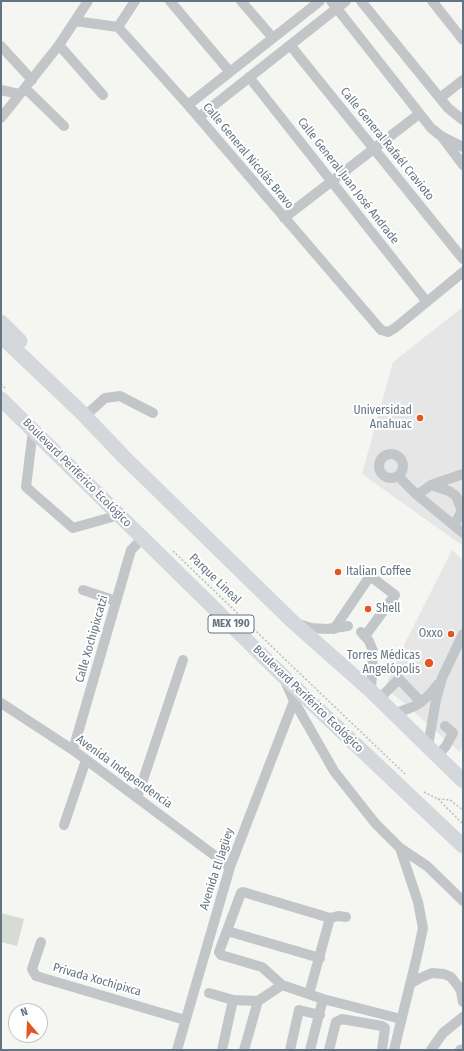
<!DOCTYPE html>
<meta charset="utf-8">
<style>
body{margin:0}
#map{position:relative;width:464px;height:1051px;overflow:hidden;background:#f5f5f1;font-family:"Fira Sans Condensed",sans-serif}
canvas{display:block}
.frame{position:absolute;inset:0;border:2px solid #647482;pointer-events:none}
.north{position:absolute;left:8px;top:1003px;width:40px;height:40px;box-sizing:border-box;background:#fff;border:1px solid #c1c7cd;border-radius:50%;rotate:341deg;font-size:11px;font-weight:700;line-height:16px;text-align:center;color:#647482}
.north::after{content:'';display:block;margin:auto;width:14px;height:18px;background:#e35623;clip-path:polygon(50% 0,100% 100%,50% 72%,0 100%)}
</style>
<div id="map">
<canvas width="464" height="1051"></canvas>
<div class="frame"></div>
<div class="north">N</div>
</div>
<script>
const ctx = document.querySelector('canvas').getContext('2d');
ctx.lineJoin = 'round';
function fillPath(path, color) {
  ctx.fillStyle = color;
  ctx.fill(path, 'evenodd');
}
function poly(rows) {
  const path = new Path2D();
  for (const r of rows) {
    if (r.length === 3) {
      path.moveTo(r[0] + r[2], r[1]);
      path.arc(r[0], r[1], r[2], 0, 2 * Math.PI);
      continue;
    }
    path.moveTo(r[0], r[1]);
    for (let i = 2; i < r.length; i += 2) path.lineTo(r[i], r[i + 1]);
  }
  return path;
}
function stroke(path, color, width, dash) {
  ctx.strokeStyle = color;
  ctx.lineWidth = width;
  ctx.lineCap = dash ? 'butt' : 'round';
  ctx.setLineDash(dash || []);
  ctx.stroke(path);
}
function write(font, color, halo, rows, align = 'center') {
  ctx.font = font + ' "Fira Sans Condensed",sans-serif';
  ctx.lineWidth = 4;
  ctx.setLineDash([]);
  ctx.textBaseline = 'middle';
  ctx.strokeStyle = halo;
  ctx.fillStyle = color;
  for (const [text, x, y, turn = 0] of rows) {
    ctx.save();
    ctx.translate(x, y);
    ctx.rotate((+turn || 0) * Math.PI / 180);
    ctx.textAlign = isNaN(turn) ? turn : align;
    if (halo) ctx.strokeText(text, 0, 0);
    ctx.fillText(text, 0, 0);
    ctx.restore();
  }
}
fillPath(poly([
 [463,307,463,546,362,474,393,362],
 [452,550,463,560,463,745,460,752,385,687,407,639]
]), '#e5e6e5');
fillPath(poly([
 [1,913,24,919,17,946,1,942]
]), '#d6dcd2');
stroke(poly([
 [1,384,5,388],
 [173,551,291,665,405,774],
 [424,792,438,799,450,800,463,810],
 [438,799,463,824]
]), '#bcbec0', 1.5, [2, 2]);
stroke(poly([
 [170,1,230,72],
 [241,1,273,38],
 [331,1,431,128,441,136,463,147],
 [361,1,448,108,463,120],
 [432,1,463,40],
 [75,21,118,27,188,105,381,330,388,332,395,328,463,272],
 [118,27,135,1],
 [59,45,103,95],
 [290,45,463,259],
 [1,46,32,80],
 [249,77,427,302],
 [25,88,64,126],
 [1,90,19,94],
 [440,98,463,80],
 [188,105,320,1],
 [199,117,346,1],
 [1,118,59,45,88,1],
 [442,137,463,165],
 [284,218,419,114],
 [85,416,105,398,120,396,153,413],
 [33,430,26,487,73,528,119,515],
 [391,466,12],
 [398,476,417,495,463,533],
 [431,485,449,491,456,496,462,511,454,525],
 [417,495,431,485,463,474],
 [83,590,116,601],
 [299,624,311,628,327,629,348,626],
 [334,629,370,576,395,595,365,636],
 [361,632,369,641,373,651,371,691],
 [285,681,294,701,334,771,375,823,400,848,427,866,463,901],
 [379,699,399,679,421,702],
 [1,703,73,750,230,867],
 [394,714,415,706,421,702,430,694,438,684],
 [428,746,436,700,442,678,463,634],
 [73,750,131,550,143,538],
 [438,755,446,746,453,733,445,726],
 [137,798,183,660],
 [64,825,86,760],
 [346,917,338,916,330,918,243,892,241,893,219,952,221,955,262,967,282,985,323,999,401,1019],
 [227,931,320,958],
 [41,942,32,969,36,976,185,1020],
 [410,984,420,978,432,973,444,974,451,977,458,986,461,991,463,1002],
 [209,993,233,1000,258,1001,282,985],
 [309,994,330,918],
 [177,1050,230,867,294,701],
 [222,1050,233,1000],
 [244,1050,258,1001],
 [290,1050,299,1010,320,1015],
 [310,1050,323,999],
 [329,1050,336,1022,342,1019,382,1026,385,1028,382,1050],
 [394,1050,417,956,423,928,418,902,400,848],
 [431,1050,443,1033,463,1017],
 [460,1050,463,1049]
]), '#c2c6c9', 10);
stroke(poly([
 [1,322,20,341],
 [1,336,80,411,124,457,292,621,371,691,463,781],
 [1,399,281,674,463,846]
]), '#d4d8dc', 15);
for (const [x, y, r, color] of [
 [420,418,4,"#e35623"],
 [338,572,4,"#e35623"],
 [368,609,4,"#e35623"],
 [451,634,4,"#e35623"],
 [429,663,5,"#e35623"]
]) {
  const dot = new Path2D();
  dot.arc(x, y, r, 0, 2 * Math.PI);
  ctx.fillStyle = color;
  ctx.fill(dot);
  stroke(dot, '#fff', 1.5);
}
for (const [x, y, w] of [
 [231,624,46]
]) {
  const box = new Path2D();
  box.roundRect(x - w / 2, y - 9, w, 18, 3);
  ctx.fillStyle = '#fff';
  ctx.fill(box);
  stroke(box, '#647482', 1);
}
write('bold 11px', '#647482', null, [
 ["MEX 190",231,624]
]);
write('12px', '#647482', '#fff', [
 ["Calle General Rafaél Cravioto",387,144,51],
 ["Calle General Nicolás Bravo",248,156,50],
 ["Calle General Juan José Andrade",348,181,52],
 ["Boulevard Periférico Ecológico",77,473,45],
 ["Parque Lineal",215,579,44],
 ["Calle Xochipixcatzi",92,639,-74],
 ["Boulevard Periférico Ecológico",308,699,44],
 ["Avenida Independencia",124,772,36],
 ["Avenida El Jagüey",217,869,-72],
 ["Privada Xochipixca",97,980,16]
]);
write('12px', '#647482', '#fff', [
 ["Universidad",412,411],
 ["Anahuac",412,425],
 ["Italian Coffee",346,572,"left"],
 ["Shell",376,609,"left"],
 ["Oxxo",443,634],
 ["Torres Médicas",420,656],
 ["Angelópolis",420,670]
], 'right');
</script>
